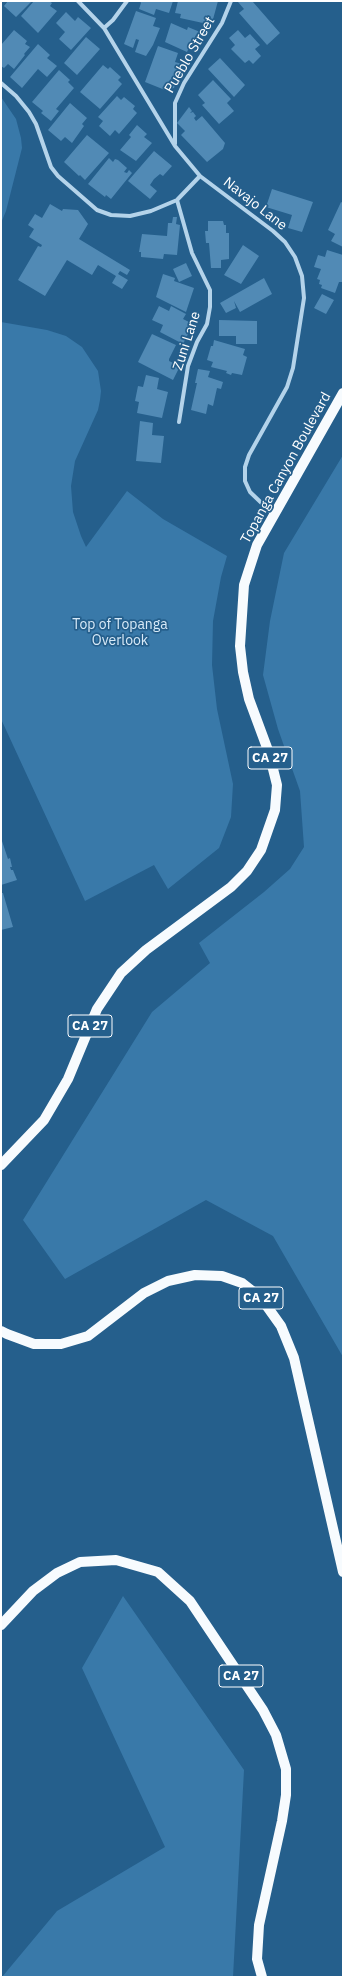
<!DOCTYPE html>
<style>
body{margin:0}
#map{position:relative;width:344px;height:1978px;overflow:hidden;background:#255f8c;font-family:"IBM Plex Sans",sans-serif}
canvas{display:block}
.frame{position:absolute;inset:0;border:2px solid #fff;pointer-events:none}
</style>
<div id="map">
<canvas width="344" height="1978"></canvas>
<div class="frame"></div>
</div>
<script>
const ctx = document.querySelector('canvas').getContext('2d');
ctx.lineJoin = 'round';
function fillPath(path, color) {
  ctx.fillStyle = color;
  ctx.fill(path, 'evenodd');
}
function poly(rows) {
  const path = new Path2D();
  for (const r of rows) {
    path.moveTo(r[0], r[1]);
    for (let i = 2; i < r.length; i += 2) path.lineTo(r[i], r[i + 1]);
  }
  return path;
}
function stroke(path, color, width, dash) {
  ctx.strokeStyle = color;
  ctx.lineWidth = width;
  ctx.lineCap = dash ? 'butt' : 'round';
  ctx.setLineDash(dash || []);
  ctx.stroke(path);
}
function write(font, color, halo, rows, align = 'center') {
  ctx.font = font + ' "IBM Plex Sans",sans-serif';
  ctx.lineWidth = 3.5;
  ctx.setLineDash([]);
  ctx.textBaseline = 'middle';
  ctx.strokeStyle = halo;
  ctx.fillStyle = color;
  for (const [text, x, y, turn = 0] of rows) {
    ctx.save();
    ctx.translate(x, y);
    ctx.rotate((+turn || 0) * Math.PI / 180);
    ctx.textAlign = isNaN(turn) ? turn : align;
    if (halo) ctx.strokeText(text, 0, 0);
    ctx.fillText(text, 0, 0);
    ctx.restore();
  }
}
fillPath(poly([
 [1,97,16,119,21,138,22,148,6,211,1,223],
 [1,322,47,330,66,336,82,347,98,371,101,391,100,400,98,410,75,461,71,486,73,512,81,536,86,547,127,491,163,519,227,556,221,577,213,621,212,665,217,709,233,784,231,817,219,848,168,889,154,865,85,901,1,719],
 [343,455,343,1357,273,1236,206,1200,65,1279,23,1220,152,1012,210,963,199,943,264,892,290,869,304,847,300,791,278,729,263,675,270,621,284,553],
 [123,1596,244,1770,233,1977,2,1977,57,1911,165,1847,82,1668]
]), '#3979a9');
fillPath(poly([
 [8,1,29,1,31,2,16,17,4,6],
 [34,1,49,1,52,3,50,6,57,11,38,33,21,16],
 [140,1,173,1,169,13,156,9,154,15,139,9,141,3],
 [178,1,218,1,212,23,204,21,203,23,180,18,181,14,175,13],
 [240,1,255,1,253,2,280,33,267,45,239,13,244,9,238,2],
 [136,11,156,18,153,26,160,28,153,45,146,56,135,52,139,40,136,39,133,48,124,44],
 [66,12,75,21,78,17,91,28,71,50,59,39,65,32,56,23],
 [171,23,187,30,188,27,200,32,195,44,191,43,187,52,165,42],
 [14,30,27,41,25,44,30,47,24,54,25,55,14,69,8,64,4,68,1,66,1,45],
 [238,30,245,38,250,34,260,45,255,49,261,56,253,64,249,60,245,63,231,49,235,45,229,38],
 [86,37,100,49,77,75,64,63],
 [38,44,50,55,47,58,57,66,47,77,38,69,22,88,10,77],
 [158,46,178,53,175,62,182,64,174,88,165,90,145,82],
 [220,58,245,85,234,97,208,69],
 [103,65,108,69,110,67,121,77,118,80,122,84,100,109,80,92],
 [59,70,70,80,68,82,74,88,56,109,59,111,51,121,41,113,43,111,32,102],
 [213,80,231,99,227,103,234,111,219,124,202,105,205,103,198,95],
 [117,96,121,100,124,97,135,106,133,109,137,113,119,134,115,130,110,136,99,126,103,121,98,117],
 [70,103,87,118,82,124,84,126,72,143,65,137,61,141,48,130],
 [189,107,192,111,190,113,193,112,196,116,194,118,196,121,202,116,225,143,223,149,207,162,181,135,185,131,177,123],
 [137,125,147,134,144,137,152,143,136,161,120,150,131,137,129,135],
 [87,135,109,153,85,180,80,175,79,176,64,162],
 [154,151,172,166,163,176,160,174,154,179,150,185,157,191,150,199,128,181],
 [109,158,113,162,115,159,118,160,127,168,124,172,127,173,129,170,132,173,111,199,106,195,105,197,88,184],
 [272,189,313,202,302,232,288,228,292,215,266,207],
 [341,202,343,203,343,247,331,241,335,234,328,230],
 [50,204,62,211,63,209,78,210,88,224,79,239,130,270,127,275,120,271,118,274,128,280,122,289,112,283,116,276,98,265,92,275,67,260,45,296,18,280,38,246,41,247,42,245,29,237,34,229,28,225,35,214,42,218],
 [173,217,177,217,176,224,180,225,177,255,164,254,163,259,141,257,141,252,139,252,142,234,167,236,168,223,172,223],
 [208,221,223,221,224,225,226,225,226,233,229,233,229,259,221,260,221,268,211,268,209,243,206,243,205,231,208,231],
 [243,245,259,256,241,284,224,275],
 [327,250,343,255,343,282,339,282,335,293,321,288,322,285,319,284,320,280,317,279,321,269,314,267,318,255,325,257],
 [186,263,192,276,179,282,173,269],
 [163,274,175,278,174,281,194,288,186,312,156,297],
 [264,278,272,294,240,312,234,301,236,308,226,313,220,303],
 [322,294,334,300,326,314,314,308],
 [159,306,169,311,171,306,186,314,183,319,193,324,183,344,160,332,163,325,152,320],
 [219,320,257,321,257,344,236,344,236,336,219,336],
 [152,334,176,345,169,359,169,361,180,366,173,380,138,362],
 [214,340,245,349,243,355,247,357,242,375,232,373,231,375,226,373,227,371,211,367,213,362,207,360,211,346,213,346],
 [198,369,210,371,208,377,223,382,221,389,217,388,213,406,208,404,206,414,191,410,197,383,195,383],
 [146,375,159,378,157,389,168,392,162,418,137,413,139,402,135,401,138,386,143,387],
 [140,421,153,423,152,435,164,436,161,463,136,461],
 [1,838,8,859,10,858,12,867,10,867,11,870,13,870,17,880,1,885],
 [1,893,3,893,13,927,1,930]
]), '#518ab5');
stroke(poly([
 [78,1,104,28,175,146,200,176,273,231,285,242,295,257,302,276,304,298,293,368,287,387,249,455,245,467,245,481,250,492,273,514],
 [104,28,113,20,127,1],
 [1,83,16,96,29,112,36,124,51,167,58,176,97,210,111,215,130,216,151,211,177,200,200,176],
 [175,144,175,103,184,83,222,23,231,1],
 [177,200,192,253,210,290,210,307,207,324,197,342,188,366,179,422]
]), '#b4d3ea', 4);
stroke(poly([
 [1,1165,44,1120,68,1079,97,1009,121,973,146,950,231,887,247,871,261,850,275,810,277,785,269,753,249,699,243,672,240,646,244,585,257,545,343,393],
 [1,1331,7,1334,34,1344,61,1344,88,1336,144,1293,168,1281,195,1275,222,1276,242,1283,261,1298,281,1326,294,1358,343,1572],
 [1,1625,33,1591,57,1573,80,1562,116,1560,158,1572,190,1601,263,1710,276,1735,286,1769,286,1795,282,1821,259,1925,257,1959,262,1977]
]), '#f7fbfe', 10);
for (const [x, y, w] of [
 [270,758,44],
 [90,1026,44],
 [261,1298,44],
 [241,1676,44]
]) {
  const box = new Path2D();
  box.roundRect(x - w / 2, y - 11, w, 22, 3);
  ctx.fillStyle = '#255f8c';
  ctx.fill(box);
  stroke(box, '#fff', 1);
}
write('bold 13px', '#fff', null, [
 ["CA 27",270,758],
 ["CA 27",90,1026],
 ["CA 27",261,1298],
 ["CA 27",241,1676]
]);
write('14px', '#fff', '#255f8c', [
 ["Pueblo Street",190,55,-60],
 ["Navajo Lane",255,204,38],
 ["Zuni Lane",187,341,-72],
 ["Topanga Canyon Boulevard",286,468,-61]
]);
write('14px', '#d8eaf8', '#255f8c', [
 ["Top of Topanga",120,625],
 ["Overlook",120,641]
]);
</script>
